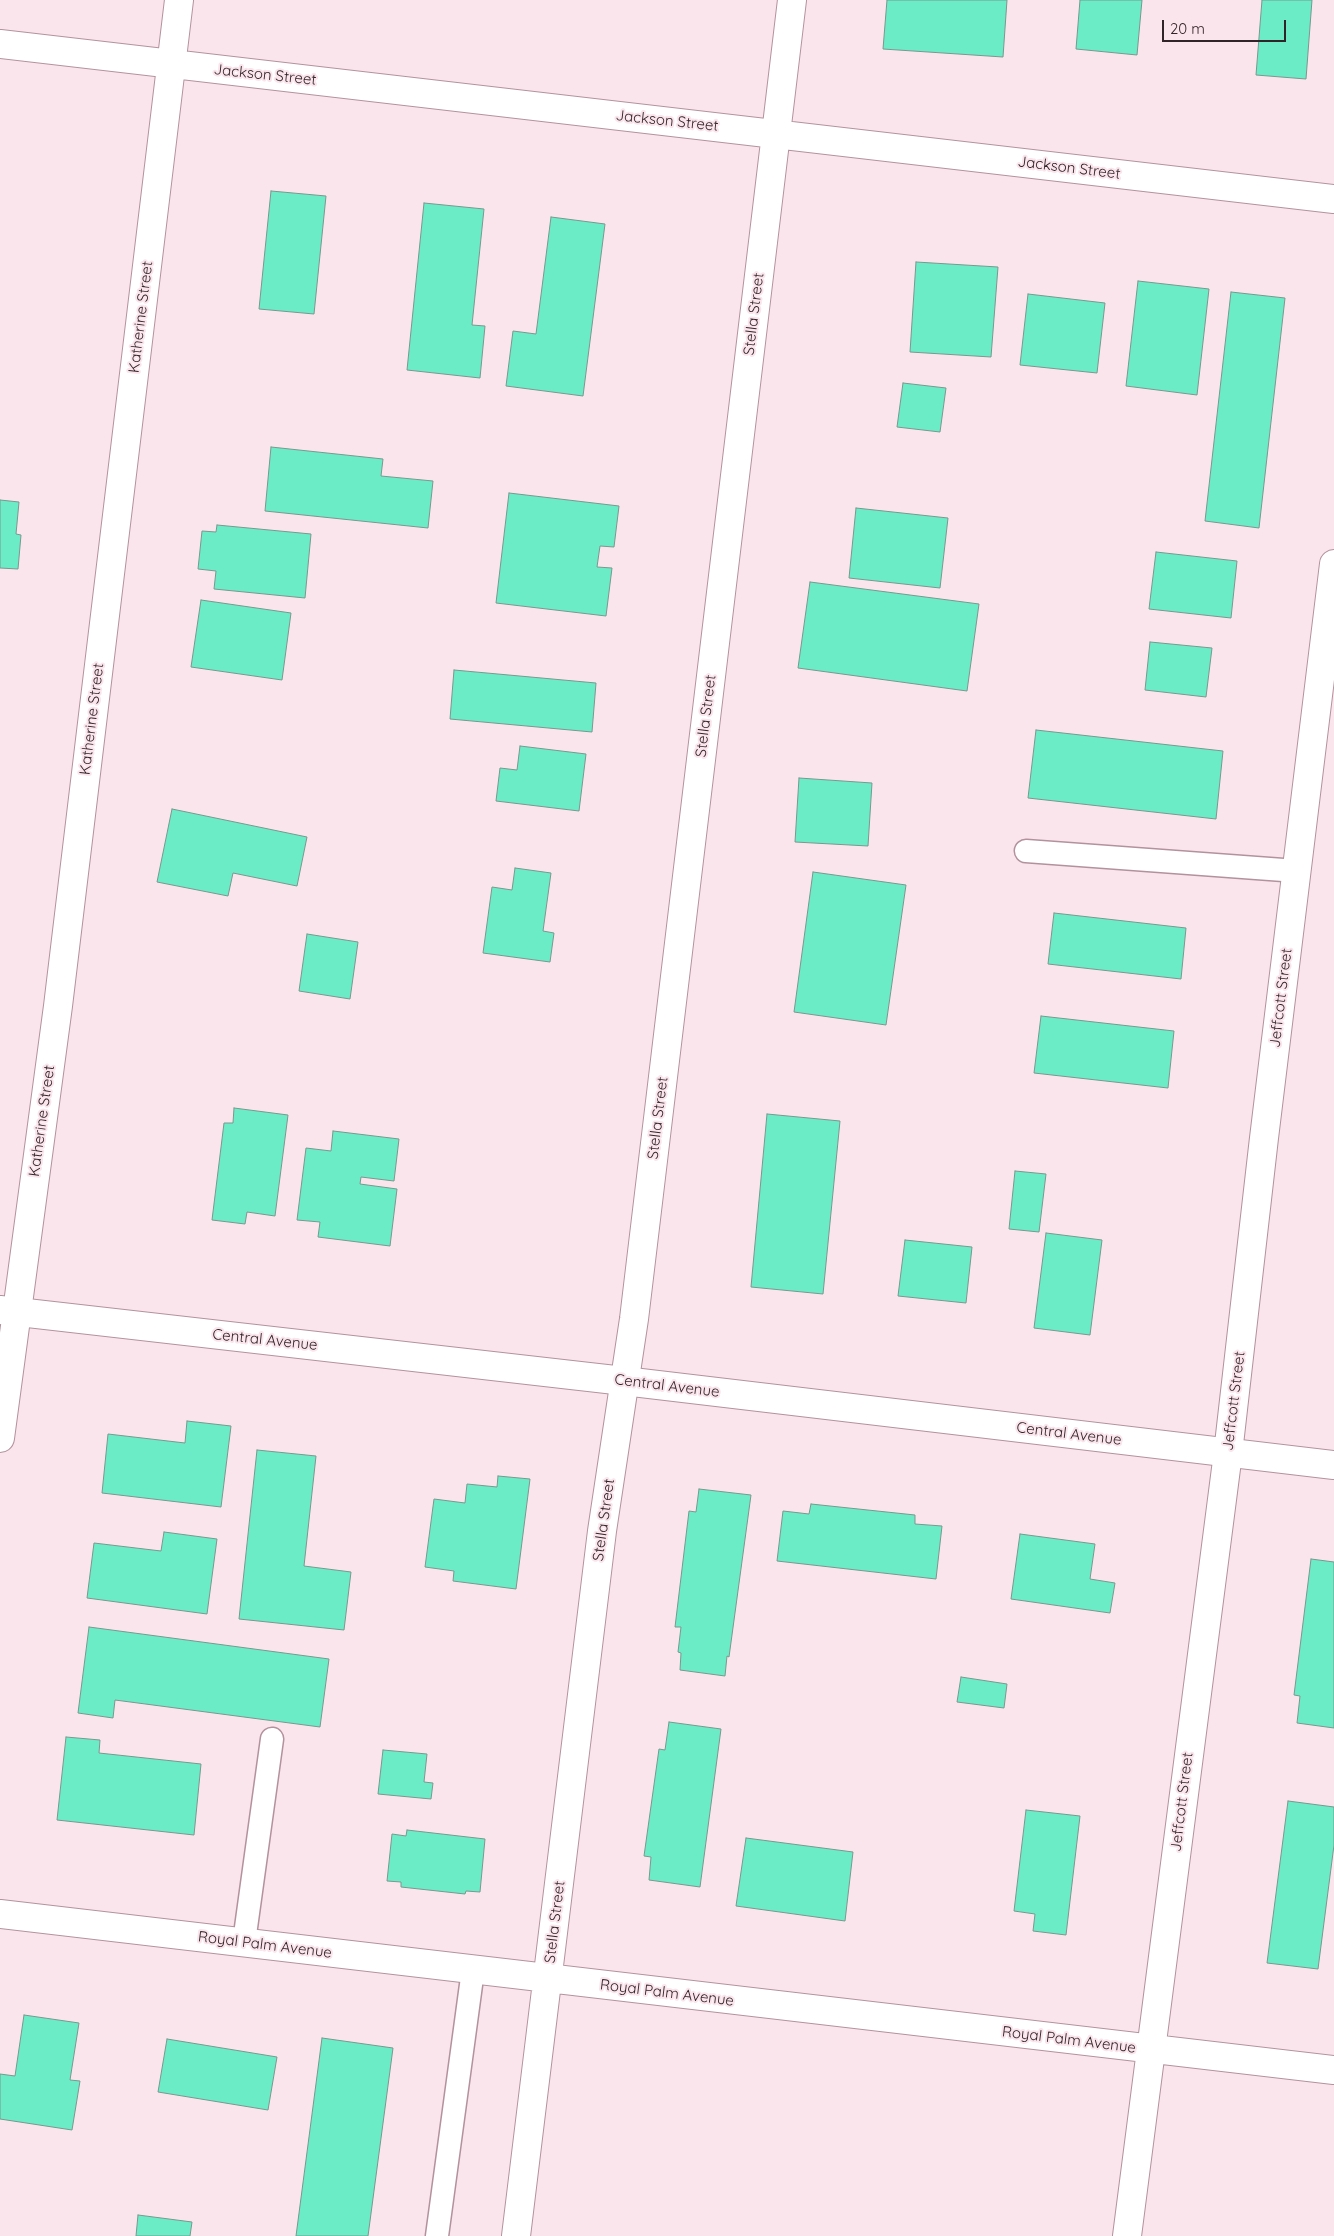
<!DOCTYPE html>
<style>
body{margin:0}
#map{position:relative;width:1334px;height:2236px;overflow:hidden;background:#fbe5ec;font-family:Quicksand,sans-serif}
canvas{display:block}
.scale{position:absolute;left:1162px;top:20px;width:124px;height:22px;box-sizing:border-box;border:2px solid #312428;border-top:0;padding-left:6px;font-size:15px;line-height:18px;white-space:nowrap;color:#312428;-webkit-text-stroke:4px #fbe5ec;paint-order:stroke}
</style>
<div id="map">
<canvas width="1334" height="2236"></canvas>
<div class="scale">20 m</div>
</div>
<script>
const ctx = document.querySelector('canvas').getContext('2d');
ctx.lineJoin = 'round';
function fillPath(path, color) {
  ctx.fillStyle = color;
  ctx.fill(path, 'evenodd');
}
function poly(rows) {
  const path = new Path2D();
  for (const r of rows) {
    path.moveTo(r[0], r[1]);
    for (let i = 2; i < r.length; i += 2) path.lineTo(r[i], r[i + 1]);
  }
  return path;
}
function stroke(path, color, width, dash) {
  ctx.strokeStyle = color;
  ctx.lineWidth = width;
  ctx.lineCap = dash ? 'butt' : 'round';
  ctx.setLineDash(dash || []);
  ctx.stroke(path);
}
function write(font, color, halo, rows, align = 'center') {
  ctx.font = font + ' Quicksand,sans-serif';
  ctx.lineWidth = 4;
  ctx.setLineDash([]);
  ctx.textBaseline = 'middle';
  ctx.strokeStyle = halo;
  ctx.fillStyle = color;
  for (const [text, x, y, turn = 0] of rows) {
    ctx.save();
    ctx.translate(x, y);
    ctx.rotate((+turn || 0) * Math.PI / 180);
    ctx.textAlign = isNaN(turn) ? turn : align;
    if (halo) ctx.strokeText(text, 0, 0);
    ctx.fillText(text, 0, 0);
    ctx.restore();
  }
}
const building = poly([
 [887,0,1007,0,1003,57,883,49,887,0],
 [1080,0,1142,0,1137,55,1076,49,1080,0],
 [1262,0,1312,0,1306,79,1256,75,1262,0],
 [271,191,326,196,314,314,259,309,271,191],
 [424,203,484,209,472,325,485,326,480,378,407,370,424,203],
 [551,217,605,224,583,396,506,386,513,331,536,334,551,217],
 [916,262,998,267,991,357,910,352,916,262],
 [1138,281,1209,289,1197,395,1126,386,1138,281],
 [1231,292,1285,298,1259,528,1205,521,1231,292],
 [1028,294,1105,303,1097,373,1020,365,1028,294],
 [903,383,946,388,940,432,897,427,903,383],
 [271,447,383,459,381,476,433,481,428,528,265,511,271,447],
 [509,493,619,506,614,547,600,546,597,567,612,568,606,616,496,603,509,493],
 [0,500,19,502,16,534,21,535,18,569,0,568,0,500],
 [856,508,948,518,940,588,849,578,856,508],
 [217,525,311,534,305,598,214,589,216,571,198,569,202,531,216,532,217,525],
 [1156,552,1237,561,1231,618,1149,609,1156,552],
 [810,582,979,604,967,691,798,668,810,582],
 [201,600,291,613,282,680,191,667,201,600],
 [1150,642,1212,648,1206,697,1145,690,1150,642],
 [454,670,596,683,592,732,450,719,454,670],
 [1036,730,1223,751,1216,819,1028,798,1036,730],
 [520,746,586,754,579,811,496,801,500,768,517,770,520,746],
 [799,778,872,783,868,846,795,842,799,778],
 [172,809,307,837,297,886,233,873,228,896,157,882,172,809],
 [515,868,551,873,543,931,554,933,550,962,483,953,492,887,512,890,515,868],
 [813,872,906,885,886,1025,794,1012,813,872],
 [1054,913,1186,928,1181,979,1048,964,1054,913],
 [307,934,358,942,350,999,299,991,307,934],
 [1041,1016,1174,1031,1168,1088,1034,1073,1041,1016],
 [234,1108,288,1115,275,1216,247,1212,245,1224,212,1220,224,1123,233,1123,234,1108],
 [767,1114,840,1121,823,1294,751,1287,767,1114],
 [333,1131,399,1139,394,1181,361,1177,360,1184,397,1189,390,1246,318,1237,320,1222,297,1220,306,1148,331,1151,333,1131],
 [1015,1171,1046,1174,1039,1232,1009,1229,1015,1171],
 [1046,1233,1102,1240,1090,1335,1034,1328,1046,1233],
 [905,1240,972,1247,966,1303,898,1296,905,1240],
 [187,1421,231,1426,221,1507,102,1493,108,1434,185,1443,187,1421],
 [257,1450,316,1456,304,1566,351,1572,344,1630,239,1619,257,1450],
 [498,1476,530,1479,516,1589,453,1581,454,1571,425,1567,434,1499,465,1503,467,1484,497,1487,498,1476],
 [699,1489,751,1495,729,1657,727,1656,725,1676,680,1670,681,1653,678,1652,681,1627,675,1627,689,1511,696,1512,699,1489],
 [811,1504,915,1515,915,1524,942,1526,936,1579,777,1561,783,1511,809,1514,811,1504],
 [164,1532,217,1539,207,1614,87,1598,94,1543,161,1551,164,1532],
 [1020,1534,1095,1544,1090,1579,1115,1583,1110,1613,1011,1599,1020,1534],
 [1311,1559,1334,1562,1334,1728,1297,1723,1300,1696,1294,1695,1311,1559],
 [89,1627,329,1659,320,1727,115,1700,113,1718,78,1713,89,1627],
 [961,1677,1007,1684,1004,1708,957,1702,961,1677],
 [669,1722,721,1729,700,1887,649,1880,651,1857,644,1856,659,1749,665,1750,669,1722],
 [66,1737,100,1740,99,1753,201,1764,194,1835,57,1820,66,1737],
 [383,1750,427,1754,424,1782,433,1783,431,1799,378,1794,383,1750],
 [1288,1801,1334,1807,1334,1845,1318,1969,1267,1963,1288,1801],
 [1026,1810,1080,1816,1066,1935,1033,1931,1035,1914,1014,1911,1026,1810],
 [407,1830,485,1839,480,1892,466,1891,465,1894,401,1887,401,1882,387,1881,392,1834,406,1836,407,1830],
 [746,1838,853,1852,845,1921,736,1906,746,1838],
 [24,2015,79,2023,70,2080,80,2081,72,2130,0,2119,0,2074,15,2076,24,2015],
 [322,2038,393,2048,368,2236,296,2236,322,2038],
 [167,2039,277,2057,268,2110,158,2092,167,2039],
 [138,2215,192,2222,190,2236,136,2236,138,2215]
]);
fillPath(building, '#6cebc7');
stroke(building, '#77998d', 1);
const service = poly([
 [1026,851,1297,871],
 [244,1942,272,1739],
 [437,2236,473,1970]
]);
const minor = poly([
 [0,44,1334,199],
 [0,1438,58,1006,179,0],
 [0,1914,1334,2070],
 [516,2236,602,1531,634,1319,792,0],
 [1127,2236,1228,1453,1264,1138,1334,564]
]);
const tertiary = poly([
 [0,1310,624,1381,1334,1465]
]);
stroke(service, '#b3929d', 25);
stroke(minor, '#b3929d', 30);
stroke(tertiary, '#b3929d', 30);
stroke(service, '#fff', 22);
stroke(minor, '#fff', 28);
stroke(tertiary, '#fff', 28);
write('15px', '#312428', '#fbe5ec', [
 ["Jackson Street",265,75,6],
 ["Jackson Street",667,121,6],
 ["Jackson Street",1069,168,7],
 ["Stella Street",754,314,-83],
 ["Katherine Street",141,317,-83],
 ["Stella Street",706,716,-83],
 ["Katherine Street",92,719,-83],
 ["Jeffcott Street",1281,998,-83],
 ["Stella Street",658,1118,-83],
 ["Katherine Street",42,1121,-82],
 ["Central Avenue",265,1340,6],
 ["Central Avenue",667,1386,7],
 ["Jeffcott Street",1234,1401,-83],
 ["Central Avenue",1069,1434,7],
 ["Stella Street",604,1520,-82],
 ["Jeffcott Street",1182,1802,-83],
 ["Stella Street",555,1922,-83],
 ["Royal Palm Avenue",265,1945,7],
 ["Royal Palm Avenue",667,1993,7],
 ["Royal Palm Avenue",1069,2040,7]
]);
</script>
